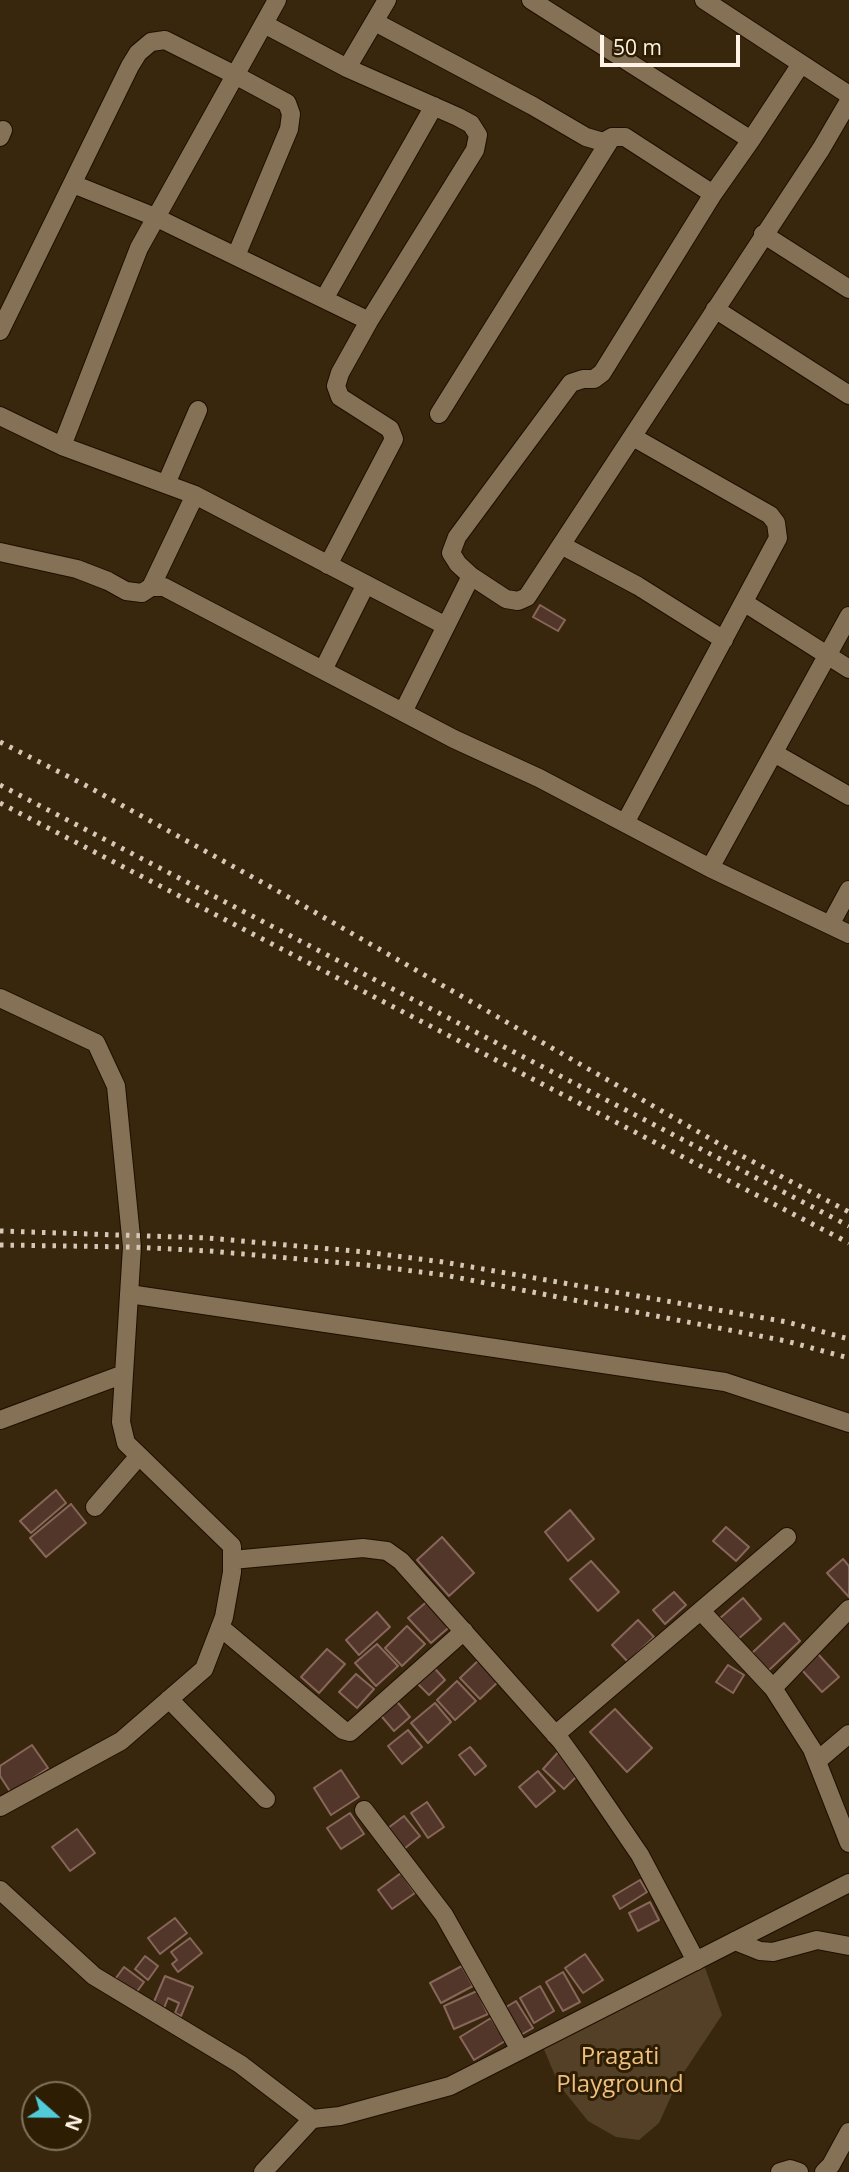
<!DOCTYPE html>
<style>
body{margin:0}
#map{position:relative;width:849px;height:2172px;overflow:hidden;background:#38260d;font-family:"Open Sans",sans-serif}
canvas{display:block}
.north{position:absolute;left:21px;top:2081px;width:70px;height:70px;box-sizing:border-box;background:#2d1d03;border:2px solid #81735d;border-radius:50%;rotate:111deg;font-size:19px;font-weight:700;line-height:28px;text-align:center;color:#fef3e4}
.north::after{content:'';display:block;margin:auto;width:24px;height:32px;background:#52cbd9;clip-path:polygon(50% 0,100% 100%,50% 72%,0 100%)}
.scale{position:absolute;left:600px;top:35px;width:140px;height:32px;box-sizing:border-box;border:4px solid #fef3e4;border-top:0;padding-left:9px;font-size:21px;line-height:24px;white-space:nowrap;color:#fef3e4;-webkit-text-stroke:5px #2d1d03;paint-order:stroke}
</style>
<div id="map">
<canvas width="849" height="2172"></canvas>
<div class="north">N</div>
<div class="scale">50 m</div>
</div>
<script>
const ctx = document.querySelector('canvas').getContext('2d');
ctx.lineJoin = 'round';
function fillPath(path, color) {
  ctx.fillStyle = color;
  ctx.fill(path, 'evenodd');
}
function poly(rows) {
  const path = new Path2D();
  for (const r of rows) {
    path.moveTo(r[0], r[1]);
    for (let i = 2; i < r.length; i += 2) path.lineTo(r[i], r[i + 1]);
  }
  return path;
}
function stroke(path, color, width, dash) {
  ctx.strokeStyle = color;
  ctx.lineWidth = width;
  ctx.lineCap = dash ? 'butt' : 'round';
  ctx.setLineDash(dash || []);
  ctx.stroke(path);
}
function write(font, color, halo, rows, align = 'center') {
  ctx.font = font + ' "Open Sans",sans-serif';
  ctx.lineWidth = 6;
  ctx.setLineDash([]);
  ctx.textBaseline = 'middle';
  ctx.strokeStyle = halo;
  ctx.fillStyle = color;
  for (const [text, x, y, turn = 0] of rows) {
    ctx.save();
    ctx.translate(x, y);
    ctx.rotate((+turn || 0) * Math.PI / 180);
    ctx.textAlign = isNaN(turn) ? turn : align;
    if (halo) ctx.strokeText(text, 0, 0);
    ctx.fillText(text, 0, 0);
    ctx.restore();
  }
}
fillPath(poly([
 [704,1965,722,2015,678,2081,659,2123,639,2140,616,2137,588,2121,559,2085,543,2047]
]), '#534027');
const building = poly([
 [540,605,565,620,558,631,533,617,540,605],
 [56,1490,66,1503,31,1533,20,1521,56,1490],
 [71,1504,86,1523,46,1557,30,1538,71,1504],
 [570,1510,594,1539,568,1561,545,1532,570,1510],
 [726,1527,749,1547,736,1561,713,1541,726,1527],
 [442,1537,474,1573,449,1596,417,1560,442,1537],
 [843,1559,849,1566,849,1597,827,1573,843,1559],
 [591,1561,619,1592,598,1611,570,1579,591,1561],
 [674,1592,686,1605,665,1624,653,1610,674,1592],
 [431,1598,454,1623,431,1643,408,1618,431,1598],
 [743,1598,761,1619,737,1640,719,1619,743,1598],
 [377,1612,390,1627,359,1655,346,1640,377,1612],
 [638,1620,654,1637,628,1662,612,1645,638,1620],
 [784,1623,800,1641,768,1671,752,1653,784,1623],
 [407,1626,425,1644,402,1666,385,1648,407,1626],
 [377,1644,398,1666,376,1686,355,1663,377,1644],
 [327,1649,345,1664,319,1693,301,1677,327,1649],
 [818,1654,839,1677,822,1692,801,1669,818,1654],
 [481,1658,501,1679,480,1699,460,1678,481,1658],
 [430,1663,445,1680,429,1695,413,1679,430,1663],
 [728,1665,744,1675,733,1693,716,1682,728,1665],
 [356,1674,374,1689,357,1708,339,1692,356,1674],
 [457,1681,476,1701,455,1720,437,1700,457,1681],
 [393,1697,410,1717,394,1731,377,1711,393,1697],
 [435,1703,451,1722,428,1743,411,1723,435,1703],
 [615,1709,652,1748,627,1772,590,1732,615,1709],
 [408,1730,422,1747,402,1764,388,1746,408,1730],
 [32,1745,48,1768,11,1793,0,1776,0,1766,32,1745],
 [470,1747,486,1766,475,1775,459,1755,470,1747],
 [561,1749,581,1772,564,1789,543,1769,561,1749],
 [341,1770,359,1797,331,1815,314,1788,341,1770],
 [538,1771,555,1791,536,1807,519,1787,538,1771],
 [427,1802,444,1827,428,1838,411,1813,427,1802],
 [350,1813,364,1834,341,1849,327,1828,350,1813],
 [404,1816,420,1836,404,1849,388,1828,404,1816],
 [77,1829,95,1853,70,1871,52,1847,77,1829],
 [401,1873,415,1893,392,1909,378,1890,401,1873],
 [640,1880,647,1892,620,1909,613,1896,640,1880],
 [650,1902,659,1920,638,1931,629,1913,650,1902],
 [175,1918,187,1933,160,1954,148,1938,175,1918],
 [190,1938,202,1953,178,1972,172,1964,177,1960,171,1952,190,1938],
 [585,1954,603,1980,583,1993,565,1968,585,1954],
 [145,1956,158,1966,148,1980,135,1969,145,1956],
 [462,1966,473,1986,441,2003,430,1983,462,1966],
 [124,1967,144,1982,133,1997,113,1982,124,1967],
 [563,1972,580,2002,563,2011,546,1982,563,1972],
 [165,1976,193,1987,181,2016,175,2013,179,2003,168,1998,164,2008,153,2004,165,1976],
 [540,1986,554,2011,534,2023,520,1998,540,1986],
 [477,1991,488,2014,454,2029,444,2006,477,1991],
 [516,2001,533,2028,519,2036,503,2009,516,2001],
 [491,2018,505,2041,474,2060,460,2037,491,2018]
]);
fillPath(building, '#53362a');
stroke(building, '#88675b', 2);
const minor = poly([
 [531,0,751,140],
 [704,0,849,95],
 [375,22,533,106,586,137,603,142,612,137,625,137,713,194],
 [264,24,347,68,458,117,471,124,478,135,475,150,369,321,340,373,336,386,340,397,390,429,394,439,328,565],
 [801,64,751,140,713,194,602,373,594,379,583,379,571,383,457,537,451,553,458,564,471,576,506,599,518,601,527,597,821,149,849,101],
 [347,68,387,0],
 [0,137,3,130],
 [73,184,155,217,369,321],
 [763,234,849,289],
 [324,299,434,106],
 [715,309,849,395],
 [0,331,130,66,138,53,151,42,165,40,235,75,287,103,291,114,289,129,236,256],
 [439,414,612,137],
 [0,416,62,446,195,495,446,626],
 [62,446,139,248,277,0],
 [166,484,198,410],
 [563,546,638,586,724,640],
 [0,552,77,569,108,581,126,591,142,593,151,587,164,587,454,739,539,778,710,868,849,934],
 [151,587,195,495],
 [745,603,849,669],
 [323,670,366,584],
 [403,712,471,576],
 [774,753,849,796],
 [625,823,778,538,776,523,770,515,633,437],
 [710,868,849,616],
 [830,925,849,890],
 [0,998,96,1043,116,1086,132,1247,121,1422,126,1443,232,1546,232,1572,224,1617,204,1669,121,1741,0,1807],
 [129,1294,725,1382,849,1423],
 [0,1420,124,1374],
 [95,1507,139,1456],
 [232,1560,363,1548,387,1551,401,1561,561,1741,582,1770,640,1855,696,1961],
 [701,1611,773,1688,812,1749,849,1843],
 [220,1627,343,1730,350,1732,464,1631],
 [773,1688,849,1609],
 [169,1699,266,1799],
 [555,1735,787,1537],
 [817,1761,849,1734],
 [364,1810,444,1915,520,2050],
 [735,1941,760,1951,773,1952,817,1940,849,1946],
 [263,2172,312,2119],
 [780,2172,790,2169,799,2172],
 [824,2172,831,2165,849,2132]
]);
const tertiary = poly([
 [0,1890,94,1976,240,2064,312,2119,340,2116,450,2086,849,1883]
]);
stroke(minor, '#1e0f00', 20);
stroke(tertiary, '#1e0f00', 20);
stroke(minor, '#857156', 18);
stroke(tertiary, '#857156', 18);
stroke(poly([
 [0,742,85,785,276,890,723,1146,849,1212],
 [0,785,849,1226],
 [0,803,849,1243],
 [0,1231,208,1238,365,1252,443,1262,787,1322,849,1339],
 [0,1245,132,1247,210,1251,366,1265,444,1275,786,1341,849,1358]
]), '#d5c8b7', 5, [3.5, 7]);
write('24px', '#eebf7e', '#2d1d03', [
 ["Pragati",620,2057],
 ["Playground",620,2085]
]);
</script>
